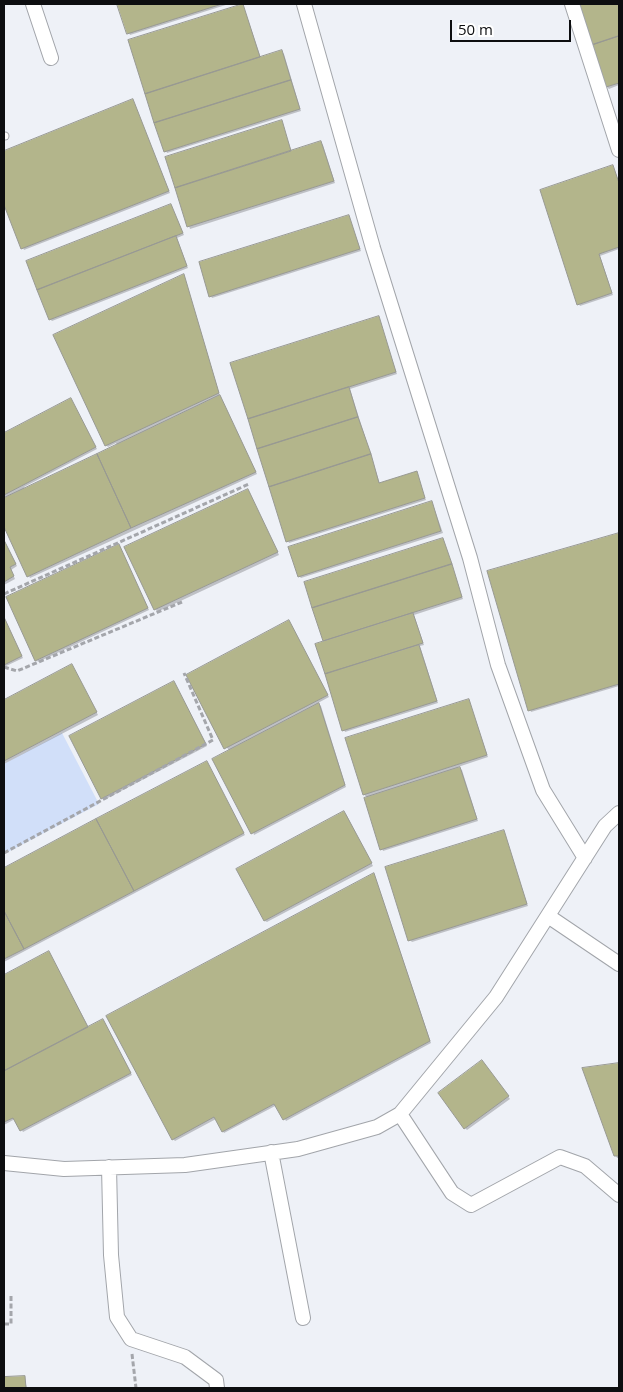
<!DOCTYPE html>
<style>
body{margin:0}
#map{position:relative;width:623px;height:1392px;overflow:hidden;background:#eef1f7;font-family:"Open Sans",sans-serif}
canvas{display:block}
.frame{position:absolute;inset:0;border:5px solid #0d0e10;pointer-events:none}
.scale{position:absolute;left:450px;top:20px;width:121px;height:22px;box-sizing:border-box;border:2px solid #0d0e10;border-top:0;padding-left:6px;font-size:15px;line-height:18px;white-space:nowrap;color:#0d0e10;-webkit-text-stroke:4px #fff;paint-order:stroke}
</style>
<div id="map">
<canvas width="623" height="1392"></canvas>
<div class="frame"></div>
<div class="scale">50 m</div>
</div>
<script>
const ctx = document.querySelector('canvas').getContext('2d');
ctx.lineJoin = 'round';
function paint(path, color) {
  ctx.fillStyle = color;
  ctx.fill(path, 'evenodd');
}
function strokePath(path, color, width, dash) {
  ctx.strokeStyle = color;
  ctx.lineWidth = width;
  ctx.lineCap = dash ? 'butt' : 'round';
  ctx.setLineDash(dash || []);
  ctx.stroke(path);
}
const green = new Path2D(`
 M 62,733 L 99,804 L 4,854 L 4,764 Z`);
const shadow = new Path2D(`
 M 118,4 L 229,4 L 130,35 Z
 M 579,4 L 619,4 L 619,85 L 609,89 L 607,87 Z
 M 243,5 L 261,58 L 282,52 L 284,54 L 301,111 L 167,153 L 130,41 Z
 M 133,101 L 170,193 L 24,250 L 4,201 L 4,152 Z
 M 281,122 L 292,152 L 321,143 L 323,145 L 335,183 L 190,229 L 167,158 Z
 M 613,167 L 619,181 L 619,249 L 600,256 L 613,295 L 580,306 L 579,304 Z
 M 171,205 L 184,235 L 177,238 L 188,268 L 52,321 L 50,319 L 27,262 Z
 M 349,216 L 361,251 L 212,298 L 211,296 Z
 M 184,275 L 220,396 L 257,474 L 30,578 L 4,525 L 4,434 L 70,399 L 97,449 L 24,487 L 25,489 L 117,446 L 116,443 L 108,447 L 106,445 Z
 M 378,318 L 397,374 L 350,389 L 380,484 L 416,472 L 426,500 L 289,543 L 232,364 Z
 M 248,490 L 279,555 L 157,612 L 126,547 Z
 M 432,502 L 443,533 L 301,578 L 299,576 Z
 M 619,534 L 619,686 L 531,712 L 489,572 Z
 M 443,539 L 463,599 L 414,615 L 424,645 L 420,646 L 438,703 L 345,732 L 316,645 L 324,642 L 306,582 Z
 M 4,540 L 17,566 L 11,570 L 15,579 L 4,585 Z
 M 120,548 L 149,610 L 38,662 L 7,598 Z
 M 4,617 L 23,658 L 4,667 Z
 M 291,624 L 329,697 L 318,703 L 321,706 L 346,787 L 254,835 L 229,751 L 187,675 Z
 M 72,666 L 98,715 L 4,764 L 4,702 Z
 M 175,684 L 207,746 L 104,800 L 102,798 Z
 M 469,700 L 488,757 L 458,767 L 462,770 L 478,821 L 383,851 L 367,798 L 364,794 Z
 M 207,763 L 245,835 L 4,962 L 4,869 Z
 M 346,814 L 373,866 L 267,922 L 265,921 Z
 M 503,831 L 528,906 L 412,942 L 410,940 Z
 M 374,874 L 431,1043 L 286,1121 L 277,1105 L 224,1133 L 216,1119 L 175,1141 L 173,1139 Z
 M 49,953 L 89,1028 L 105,1023 L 132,1075 L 23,1132 L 15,1119 L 4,1125 L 4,977 Z
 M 484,1064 L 510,1099 L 467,1130 L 465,1128 Z
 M 619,1064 L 619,1158 L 617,1158 L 584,1069 Z
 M 24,1377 L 27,1388 L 4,1388 L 4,1378 Z`);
const building = new Path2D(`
 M 117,4 L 222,4 L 127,34 Z
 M 243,4 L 260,57 L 145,94 L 128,40 Z
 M 578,4 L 619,4 L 619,36 L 592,45 Z
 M 619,36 L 619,83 L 606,87 L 592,45 Z
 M 282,50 L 291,80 L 154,123 L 145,94 Z
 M 291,80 L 300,109 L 164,152 L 154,123 Z
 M 133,99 L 169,191 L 21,249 L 4,205 L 4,151 Z
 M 282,120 L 291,151 L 175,188 L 165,157 Z
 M 321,141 L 334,181 L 187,227 L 175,188 Z
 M 613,165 L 619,183 L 619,247 L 599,254 L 612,293 L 577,305 L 540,190 Z
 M 171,204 L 183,233 L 37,290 L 26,261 Z
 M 349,215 L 360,249 L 209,297 L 199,262 Z
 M 176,236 L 187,266 L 49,320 L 37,290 Z
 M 184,274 L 219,393 L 105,446 L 53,335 Z
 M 379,316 L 396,372 L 248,419 L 230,363 Z
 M 349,387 L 358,417 L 257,449 L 248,419 Z
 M 220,395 L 256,472 L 131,528 L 97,454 Z
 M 71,398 L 96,447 L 4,495 L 4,433 Z
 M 358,417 L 371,454 L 269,487 L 257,449 Z
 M 97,454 L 131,528 L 27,577 L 4,527 L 4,498 Z
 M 371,454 L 379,483 L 417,471 L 425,498 L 286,542 L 269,487 Z
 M 248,489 L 278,552 L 154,610 L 124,547 Z
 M 432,501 L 441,531 L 298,577 L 288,547 Z
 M 619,533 L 619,684 L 528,711 L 487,571 Z
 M 443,538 L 452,564 L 312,608 L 304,582 Z
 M 4,540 L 16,564 L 10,567 L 14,576 L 4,582 Z
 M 119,544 L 148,608 L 35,661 L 6,597 Z
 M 452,564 L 462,597 L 323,641 L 312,608 Z
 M 413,613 L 423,643 L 325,674 L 315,644 Z
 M 4,617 L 22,656 L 4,665 Z
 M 289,620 L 328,695 L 224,749 L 186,675 Z
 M 419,645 L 437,701 L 342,731 L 325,674 Z
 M 72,664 L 97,712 L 4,761 L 4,700 Z
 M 174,681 L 206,744 L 101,799 L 69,736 Z
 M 469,699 L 487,755 L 363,795 L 345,738 Z
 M 319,703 L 345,785 L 251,834 L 212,759 Z
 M 207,761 L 244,833 L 134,891 L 96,819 Z
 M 460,767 L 477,819 L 380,850 L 364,798 Z
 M 344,811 L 372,863 L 264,921 L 236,869 Z
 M 96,819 L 134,891 L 24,949 L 4,911 L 4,868 Z
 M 504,830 L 527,904 L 408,941 L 385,867 Z
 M 374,873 L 430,1041 L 283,1120 L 274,1104 L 222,1132 L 214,1117 L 172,1140 L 106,1016 Z
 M 4,911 L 24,949 L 4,959 Z
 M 49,951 L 88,1027 L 4,1071 L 4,975 Z
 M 103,1019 L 131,1073 L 20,1131 L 13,1118 L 4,1122 L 4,1071 Z
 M 482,1060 L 509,1096 L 464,1129 L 438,1093 Z
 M 619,1063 L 619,1156 L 614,1156 L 582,1068 Z
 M 25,1376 L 26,1388 L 4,1388 L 4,1377 Z`);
const path = new Path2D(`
 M 4,594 L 249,484
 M 4,667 L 17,671 L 182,602
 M 4,853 L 213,740 L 184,673
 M 4,1324 L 11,1324 L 11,1296
 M 132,1354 L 136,1388`);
const lane = new Path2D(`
 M 4,136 L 5,136`);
const street = new Path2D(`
 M 33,4 L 51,58
 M 304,4 L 373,248 L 470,558 L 498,665 L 543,790 L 585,858
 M 572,4 L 619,150
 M 548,916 L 619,964
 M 400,1114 L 452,1193 L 471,1205 L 560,1157 L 585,1166 L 619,1195
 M 271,1152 L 303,1318
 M 4,1163 L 64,1169 L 185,1165 L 298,1149 L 377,1127 L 400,1114 L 496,997 L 605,826 L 619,813
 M 109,1167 L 111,1255 L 117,1317 L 131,1339 L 185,1357 L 216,1380 L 217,1388`);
paint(green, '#d1dff9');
paint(shadow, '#0003');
paint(building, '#b3b58b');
strokePath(building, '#989993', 1);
strokePath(lane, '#a2a5aa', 9);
strokePath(street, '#a2a5aa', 16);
strokePath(path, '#a4a6ab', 3, [5, 2.5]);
strokePath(lane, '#fff', 7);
strokePath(street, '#fff', 14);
</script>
